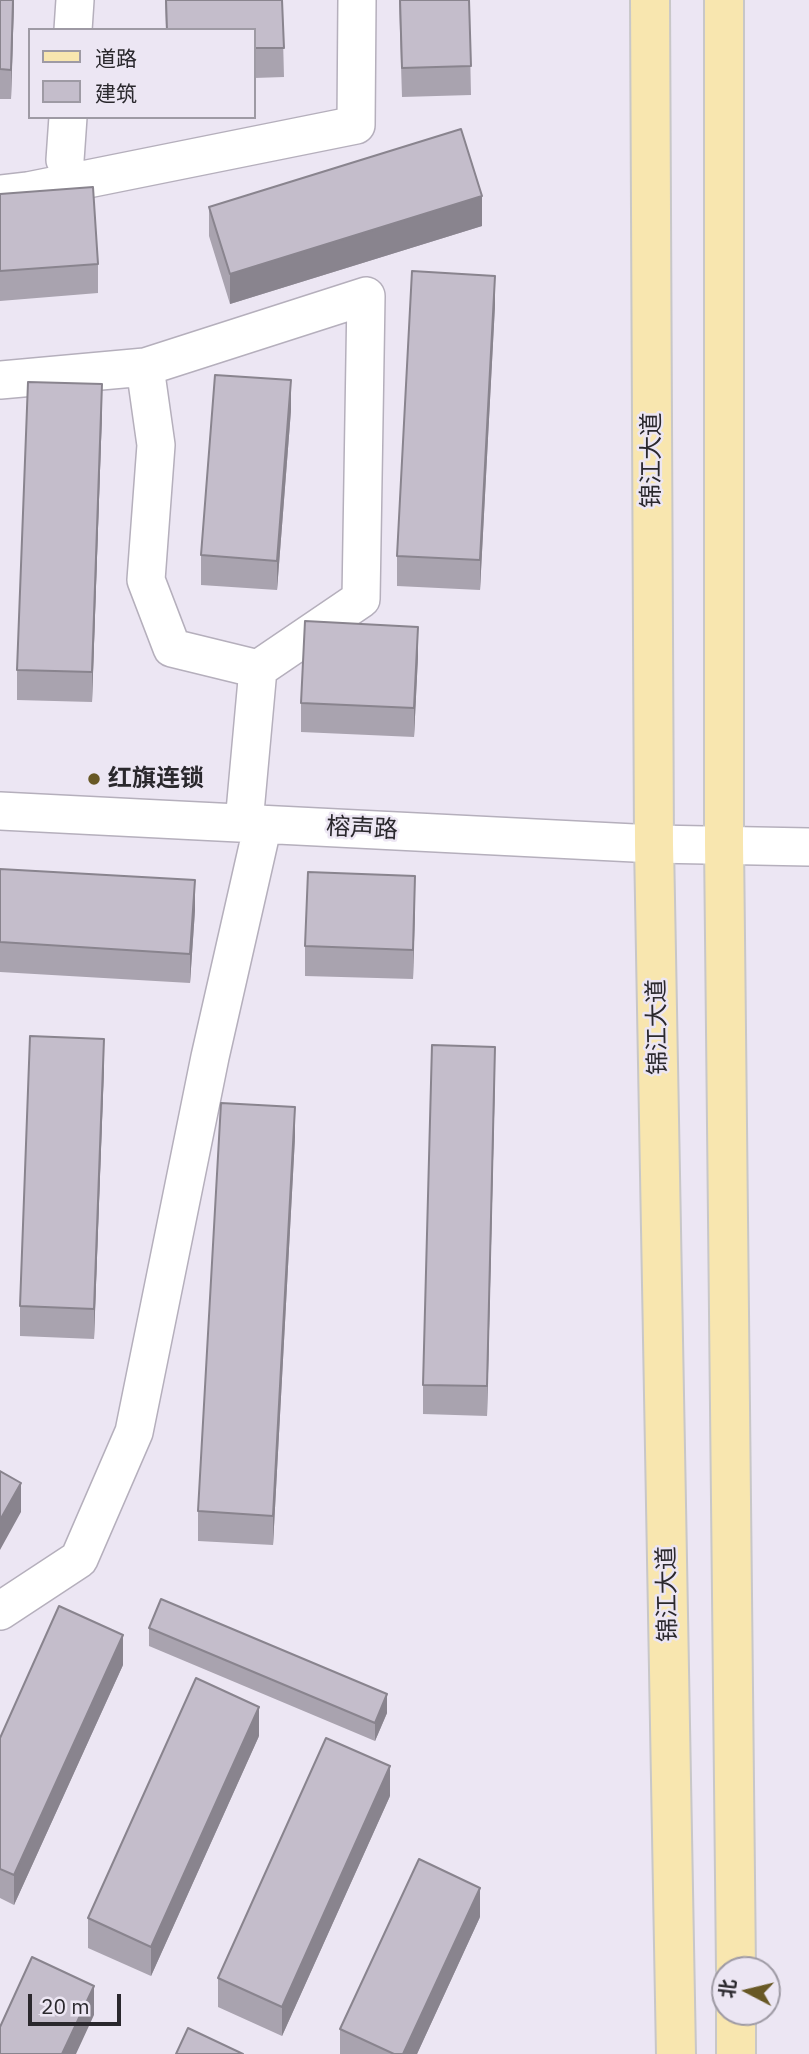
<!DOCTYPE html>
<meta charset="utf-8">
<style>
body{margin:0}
#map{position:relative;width:809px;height:2054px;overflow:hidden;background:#ece6f3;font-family:"IBM Plex Sans","Noto Sans SC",sans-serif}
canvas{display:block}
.legend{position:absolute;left:28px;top:28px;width:228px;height:91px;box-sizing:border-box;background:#ece6f3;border:2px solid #9e9aa4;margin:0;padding:9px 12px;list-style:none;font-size:21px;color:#2a282d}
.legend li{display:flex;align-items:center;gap:14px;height:35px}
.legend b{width:35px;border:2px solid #9e9aa4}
.north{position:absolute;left:711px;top:1956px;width:70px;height:70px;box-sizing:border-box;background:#ece6f3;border:2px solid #9e9aa4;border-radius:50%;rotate:277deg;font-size:19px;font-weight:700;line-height:28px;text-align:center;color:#2a282d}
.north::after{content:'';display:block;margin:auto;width:24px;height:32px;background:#685825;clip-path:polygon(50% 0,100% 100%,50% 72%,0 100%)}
.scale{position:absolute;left:28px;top:1994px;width:93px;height:32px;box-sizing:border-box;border:4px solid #2a282d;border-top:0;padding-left:9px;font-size:21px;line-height:24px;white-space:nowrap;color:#2a282d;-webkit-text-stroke:5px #ece6f3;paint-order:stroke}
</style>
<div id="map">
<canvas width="809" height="2054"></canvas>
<ul class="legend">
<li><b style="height:9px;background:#f8e6af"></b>道路</li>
<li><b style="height:19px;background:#c4bdcb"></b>建筑</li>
</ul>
<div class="north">北</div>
<div class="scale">20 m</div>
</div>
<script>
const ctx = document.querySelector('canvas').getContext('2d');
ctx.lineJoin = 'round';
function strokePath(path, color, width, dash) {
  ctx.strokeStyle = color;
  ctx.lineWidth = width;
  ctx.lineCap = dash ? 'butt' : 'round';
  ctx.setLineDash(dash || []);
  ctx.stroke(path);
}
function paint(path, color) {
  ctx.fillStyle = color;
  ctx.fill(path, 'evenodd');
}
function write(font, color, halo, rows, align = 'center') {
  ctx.font = font + ' "IBM Plex Sans","Noto Sans SC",sans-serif';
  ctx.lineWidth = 5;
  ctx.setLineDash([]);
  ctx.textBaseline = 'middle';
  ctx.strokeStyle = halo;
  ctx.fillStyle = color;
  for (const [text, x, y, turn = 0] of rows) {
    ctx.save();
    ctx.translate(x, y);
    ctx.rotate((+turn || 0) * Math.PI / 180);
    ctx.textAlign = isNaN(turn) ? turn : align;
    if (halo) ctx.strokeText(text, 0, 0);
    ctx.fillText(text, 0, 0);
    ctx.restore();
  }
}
const minor = new Path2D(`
 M 73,30 L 75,0
 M 65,160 L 68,117
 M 0,194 L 28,191 L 356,125 L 357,0
 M 145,367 L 366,296 L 361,599 L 258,669
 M 0,380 L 145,367 L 156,445 L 146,580 L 172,648 L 258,669 L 244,823
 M 0,811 L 654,844 L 809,847
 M 0,1611 L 79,1559 L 134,1432 L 210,1057 L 263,824`);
const major = new Path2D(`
 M 650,0 L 654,844 L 676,2054
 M 724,0 L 724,843 L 736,1970
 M 736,2012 L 736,2054`);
const wall = new Path2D(`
 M 0,0 L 14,0 L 11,99 L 0,99 Z
 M 165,0 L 282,0 L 284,77 L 254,78 L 254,30 L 166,30 Z
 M 399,0 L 469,0 L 471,95 L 402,97 Z
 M 0,194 L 98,264 L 98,293 L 0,301 Z
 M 209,207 L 482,226 L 230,304 L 209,236 Z
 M 495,305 L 480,590 L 397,586 L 397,556 Z
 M 291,410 L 277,590 L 201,585 L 201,555 Z
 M 102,413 L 92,702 L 17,700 L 17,670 Z
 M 418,656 L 414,737 L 301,732 L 301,703 Z
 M 0,869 L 195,910 L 190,983 L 0,972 Z
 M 415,905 L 413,979 L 305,976 L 305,946 Z
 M 104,1068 L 94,1339 L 20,1336 L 20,1306 Z
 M 495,1076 L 487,1416 L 423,1414 L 423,1385 Z
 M 295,1137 L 273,1545 L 198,1541 L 198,1511 Z
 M 149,1628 L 387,1713 L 375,1741 L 149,1646 Z
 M 123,1665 L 14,1905 L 0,1898 L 0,1738 Z
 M 259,1736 L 151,1976 L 88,1948 L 88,1918 Z
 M 390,1796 L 282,2036 L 218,2007 L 218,1978 Z
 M 480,1917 L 417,2054 L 340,2054 L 340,2029 Z`);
const shadedWall = new Path2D(`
 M 13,0 L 14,0 L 11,99 L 11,70 Z
 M 482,196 L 482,226 L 230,304 L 230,274 Z
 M 495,276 L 495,305 L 480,590 L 480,560 Z
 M 291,380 L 291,410 L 277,590 L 277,561 Z
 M 102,384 L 102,413 L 92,702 L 92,672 Z
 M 418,627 L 418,656 L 414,737 L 414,708 Z
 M 415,876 L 415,905 L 413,979 L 413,950 Z
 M 195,880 L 195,910 L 190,983 L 190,954 Z
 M 104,1039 L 104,1068 L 94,1339 L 94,1309 Z
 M 495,1047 L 495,1076 L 487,1416 L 487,1386 Z
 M 295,1107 L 295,1137 L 273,1545 L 273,1516 Z
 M 21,1483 L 21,1512 L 0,1550 L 0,1520 Z
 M 123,1635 L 123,1665 L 14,1905 L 14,1875 Z
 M 387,1694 L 387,1713 L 375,1741 L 375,1723 Z
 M 259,1707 L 259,1736 L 151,1976 L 151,1947 Z
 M 390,1766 L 390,1796 L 282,2036 L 282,2007 Z
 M 480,1888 L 480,1917 L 417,2054 L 403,2054 Z
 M 94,1986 L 94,2015 L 76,2054 L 62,2054 Z`);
const building = new Path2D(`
 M 0,0 L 13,0 L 11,70 L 0,69 Z
 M 166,0 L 282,0 L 284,48 L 254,48 L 254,30 L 167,30 Z
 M 400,0 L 469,0 L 471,66 L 402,68 Z
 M 461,129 L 482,196 L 230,274 L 209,207 Z
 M 93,187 L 98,264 L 0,271 L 0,194 Z
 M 412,271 L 495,276 L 480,560 L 397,556 Z
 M 215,375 L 291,380 L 277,561 L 201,555 Z
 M 28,382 L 102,384 L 92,672 L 17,670 Z
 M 305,621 L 418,627 L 414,708 L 301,703 Z
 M 0,869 L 195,880 L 190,954 L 0,942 Z
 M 308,872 L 415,876 L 413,950 L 305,946 Z
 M 30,1036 L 104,1039 L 94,1309 L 20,1306 Z
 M 432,1045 L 495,1047 L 487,1386 L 423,1385 Z
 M 221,1103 L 295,1107 L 273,1516 L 198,1511 Z
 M 0,1471 L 21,1483 L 0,1520 Z
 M 161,1599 L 387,1694 L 375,1723 L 149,1628 Z
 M 59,1606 L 123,1635 L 14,1875 L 0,1869 L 0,1738 Z
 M 196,1678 L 259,1707 L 151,1947 L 88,1918 Z
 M 326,1738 L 390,1766 L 282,2007 L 218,1978 Z
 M 419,1859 L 480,1888 L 403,2054 L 394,2054 L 340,2029 Z
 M 32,1957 L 94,1986 L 62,2054 L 0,2054 L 0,2027 Z
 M 188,2028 L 243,2054 L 176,2054 Z`);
const markers = [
 [94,779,7,"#685825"]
];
const streetNames = [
 ["锦江大道",652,460,-90],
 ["榕声路",362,829,3],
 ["锦江大道",658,1027,-91],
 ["锦江大道",668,1594,-91]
];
const poiNames = [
 ["红旗连锁",108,779]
];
strokePath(minor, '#b5afbc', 40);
strokePath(major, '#c8c7c8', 42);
strokePath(minor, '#fff', 37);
strokePath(major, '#f8e6af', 38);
paint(wall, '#a9a3af');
paint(shadedWall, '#89848e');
paint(building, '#c4bdcb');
strokePath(building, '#89848e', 2);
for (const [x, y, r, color] of markers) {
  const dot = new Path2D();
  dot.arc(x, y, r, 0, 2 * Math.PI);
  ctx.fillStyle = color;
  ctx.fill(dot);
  strokePath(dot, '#ece6f3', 2.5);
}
write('24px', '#2a282d', '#ece6f3', streetNames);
write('bold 24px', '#2a282d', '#ece6f3', poiNames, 'left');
</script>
